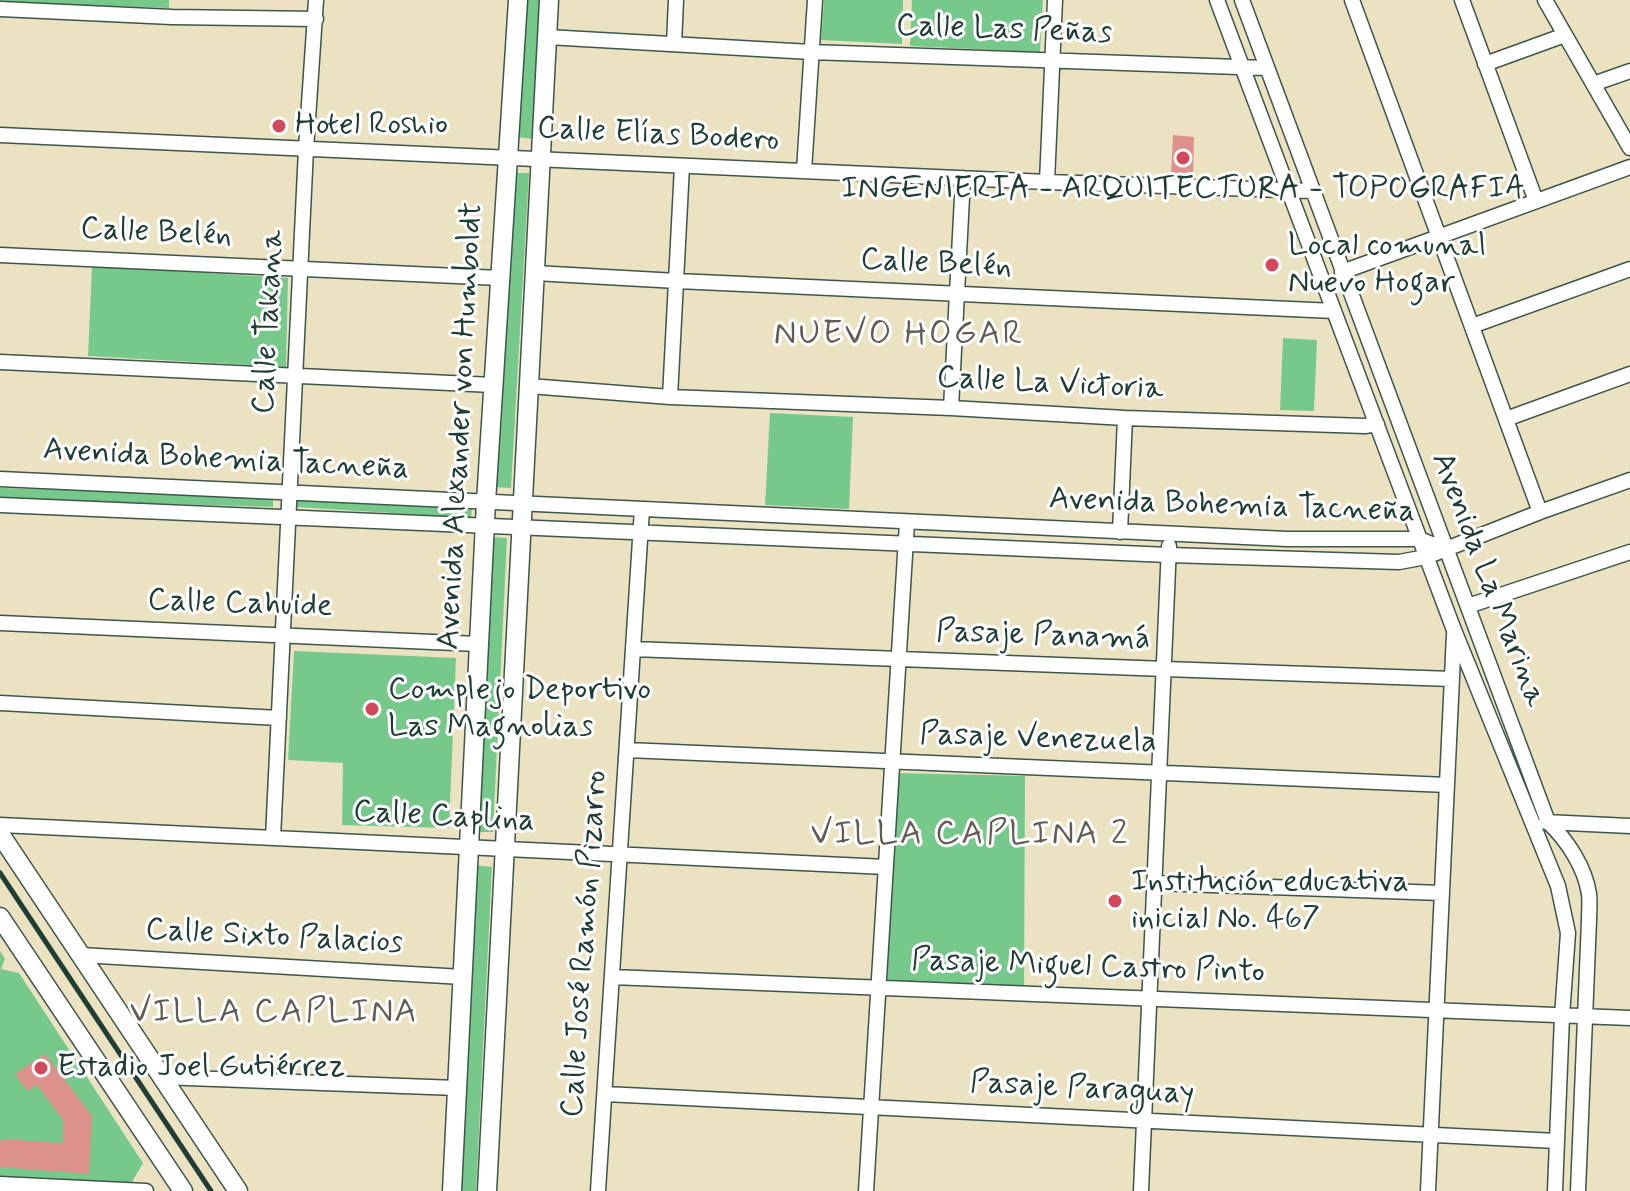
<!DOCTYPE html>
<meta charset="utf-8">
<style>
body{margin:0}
canvas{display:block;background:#ebe2c1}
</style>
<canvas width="1630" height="1191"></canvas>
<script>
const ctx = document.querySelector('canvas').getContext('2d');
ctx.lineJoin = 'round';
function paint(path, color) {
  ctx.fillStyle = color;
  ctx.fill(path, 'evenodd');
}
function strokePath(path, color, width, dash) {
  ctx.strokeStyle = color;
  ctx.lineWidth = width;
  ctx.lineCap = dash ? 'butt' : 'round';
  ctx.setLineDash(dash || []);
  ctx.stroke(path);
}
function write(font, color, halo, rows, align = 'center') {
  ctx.font = font + ' Mynerve,sans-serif';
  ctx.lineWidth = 6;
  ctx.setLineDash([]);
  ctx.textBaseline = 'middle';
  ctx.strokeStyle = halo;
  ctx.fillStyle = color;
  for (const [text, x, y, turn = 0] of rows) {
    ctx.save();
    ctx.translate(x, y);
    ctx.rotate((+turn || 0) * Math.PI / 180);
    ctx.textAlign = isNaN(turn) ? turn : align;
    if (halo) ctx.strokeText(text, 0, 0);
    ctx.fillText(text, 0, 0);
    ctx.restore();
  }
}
const green = new Path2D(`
 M 0,0 L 169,0 L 169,8 L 0,2 Z
 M 525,0 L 541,0 L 533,139 L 516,137 Z
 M 824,0 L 903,0 L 902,44 L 821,40 Z
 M 912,0 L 1043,0 L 1040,52 L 910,46 Z
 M 515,173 L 529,173 L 511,488 L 495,487 Z
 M 92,266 L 288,278 L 286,367 L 88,356 Z
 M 1283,338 L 1317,340 L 1314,411 L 1280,410 Z
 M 770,413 L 853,417 L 849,509 L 765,505 Z
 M 0,488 L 273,496 L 273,507 L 0,499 Z
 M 297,497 L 472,508 L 471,518 L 296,507 Z
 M 493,537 L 507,538 L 493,832 L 476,832 Z
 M 294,651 L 456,658 L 449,828 L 342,825 L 343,763 L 288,760 Z
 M 896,773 L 1025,776 L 1024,991 L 887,985 Z
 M 474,865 L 492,867 L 476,1191 L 460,1191 Z
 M 0,951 L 5,959 L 1,969 L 19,973 L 143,1163 L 129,1187 L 0,1180 Z`);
const building = new Path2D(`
 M 1173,135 L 1194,137 L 1193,177 L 1171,176 Z
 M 45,1054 L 92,1116 L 89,1174 L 0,1167 L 0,1139 L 63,1143 L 63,1120 L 37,1085 L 27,1091 L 15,1074 Z`);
const minor = new Path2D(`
 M 1217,0 L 1454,630 L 1558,886 L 1568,933 L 1562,1016 L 1555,1191
 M 1242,0 L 1548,822 C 1567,840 1585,867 1589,894 C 1590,902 1589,912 1589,920 L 1578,1191
 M 1352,0 L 1540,512
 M 1462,0 L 1536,201
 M 1545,0 L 1630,148
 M 0,9 L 172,17 L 316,19
 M 547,37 L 811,52 L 1267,68
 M 674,44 L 676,0
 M 1485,64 L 1565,35
 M 1593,84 L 1630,71
 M 0,135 L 1047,182 L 1313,191
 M 804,171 L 815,0
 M 1047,182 L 1055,0
 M 0,255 L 500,278
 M 1342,272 L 1630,167
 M 535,273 L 677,281 L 1334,311
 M 1472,326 L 1630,269
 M 0,362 L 493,385
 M 529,386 L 670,397 L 951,408 L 1125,418 L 1365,426 L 1377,424
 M 670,397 L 682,166
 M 951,408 L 963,178
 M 1506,419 L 1630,374
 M 0,479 L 1287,539 L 1419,539 L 1445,549
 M 0,505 L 1169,555 L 1399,562 L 1426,557 L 1540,512 L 1630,480
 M 1120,532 L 1125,418
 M 1468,606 L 1630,552
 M 0,623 L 478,644
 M 633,649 C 906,661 1179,669 1452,679
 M 0,703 L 279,718
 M 627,750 L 1447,785
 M 1546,822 L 1630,826
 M 0,825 L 886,867
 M 273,838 L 306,149 L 316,0
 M 1155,883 L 1442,893
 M 81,955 L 463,977
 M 612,977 L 1630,1018
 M 161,1077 L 457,1088
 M 605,1094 L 1557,1141
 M 0,1184 L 146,1191
 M 598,1191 L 642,509
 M 866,1191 L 907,522
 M 1141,1191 L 1169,546
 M 1428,1191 L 1454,634`);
const major = new Path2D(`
 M 0,834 L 238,1191
 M 0,917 L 183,1191
 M 452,1191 L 486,502 L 518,0
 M 487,1191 L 549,0`);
const rail = new Path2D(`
 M 0,873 L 211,1191`);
const markers = [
 [279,126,8,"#d1495b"],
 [1183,158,8,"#d1495b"],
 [1272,265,8,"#d1495b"],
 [372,709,8,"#d1495b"],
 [1115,901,8,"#d1495b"],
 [41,1068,8,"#d1495b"]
];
const streetNames = [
 ["Calle Las Peñas",1004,31,2],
 ["Calle Elías Bodero",658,136,3],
 ["Calle Belén",156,234,3],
 ["Calle Belén",936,265,3],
 ["Calle Takana",270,322,-87],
 ["Calle La Victoria",1050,385,3],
 ["Avenida Alexander von Humboldt",462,426,-87],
 ["Avenida Bohemia Tacneña",226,461,3],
 ["Avenida Bohemia Tacneña",1232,507,2],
 ["Avenida La Marina",1487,580,69],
 ["Calle Cahuide",240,605,2],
 ["Pasaje Panamá",1043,637,2],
 ["Pasaje Venezuela",1038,740,2],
 ["Calle Caplina",444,818,3],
 ["Calle Sixto Palacios",274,938,3],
 ["Calle José Ramón Pizarro",586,944,-86],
 ["Pasaje Miguel Castro Pinto",1088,968,2],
 ["Pasaje Paraguay",1082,1090,3]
];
const poiNames = [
 ["Hotel Roshio",295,126],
 ["INGENIERIA - ARQUITECTURA - TOPOGRAFIA",1183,190,"center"],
 ["Local comunal",1288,247],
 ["Nuevo Hogar",1288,284],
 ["Complejo Deportivo",388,691],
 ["Las Magnolias",388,728],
 ["Institución educativa",1131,883],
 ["inicial No. 467",1131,920],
 ["Estadio Joel Gutiérrez",57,1068]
];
const neighbourhoodNames = [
 ["NUEVO HOGAR",899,336],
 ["VILLA CAPLINA 2",970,836],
 ["VILLA CAPLINA",274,1014]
];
paint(green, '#77c98b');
paint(building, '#dd928d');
strokePath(minor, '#3e5649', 17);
strokePath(major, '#3e5649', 21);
strokePath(minor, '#fff', 14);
strokePath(major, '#fff', 18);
strokePath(rail, '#1f3d34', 5);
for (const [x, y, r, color] of markers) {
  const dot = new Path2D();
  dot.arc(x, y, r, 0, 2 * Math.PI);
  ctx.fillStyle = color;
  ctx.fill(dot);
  strokePath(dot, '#fff', 3);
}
write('32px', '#1f3d34', '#fff', streetNames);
write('32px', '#1f3d34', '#fff', poiNames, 'left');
ctx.letterSpacing = '2px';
write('34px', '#625b53', '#fff', neighbourhoodNames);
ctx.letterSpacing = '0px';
</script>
